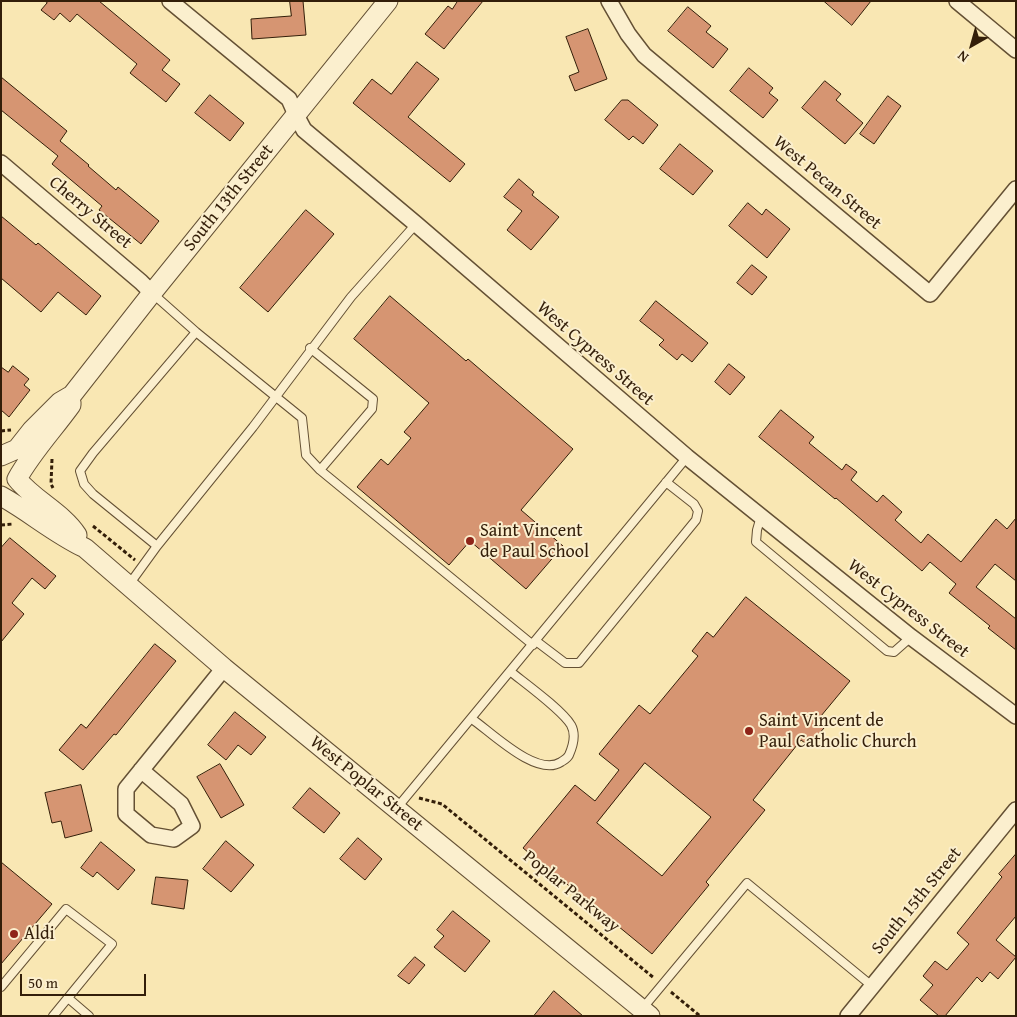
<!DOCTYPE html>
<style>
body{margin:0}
#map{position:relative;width:1017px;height:1017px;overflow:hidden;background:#f9e7b3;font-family:"Gentium Book Plus",serif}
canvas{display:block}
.frame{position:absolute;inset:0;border:2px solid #331e09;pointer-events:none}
.north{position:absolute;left:947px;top:20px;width:50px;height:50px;-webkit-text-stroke:4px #fbefce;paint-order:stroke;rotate:218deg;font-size:14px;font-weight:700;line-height:20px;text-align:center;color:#331e09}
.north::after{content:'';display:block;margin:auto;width:18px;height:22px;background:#331e09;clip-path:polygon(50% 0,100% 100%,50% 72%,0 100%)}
.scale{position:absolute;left:20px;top:974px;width:126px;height:22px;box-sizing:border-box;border:2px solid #331e09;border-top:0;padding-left:6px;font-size:15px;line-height:18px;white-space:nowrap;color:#331e09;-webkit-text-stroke:4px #fbefce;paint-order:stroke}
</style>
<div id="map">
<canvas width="1017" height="1017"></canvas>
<div class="frame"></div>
<div class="north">N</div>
<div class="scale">50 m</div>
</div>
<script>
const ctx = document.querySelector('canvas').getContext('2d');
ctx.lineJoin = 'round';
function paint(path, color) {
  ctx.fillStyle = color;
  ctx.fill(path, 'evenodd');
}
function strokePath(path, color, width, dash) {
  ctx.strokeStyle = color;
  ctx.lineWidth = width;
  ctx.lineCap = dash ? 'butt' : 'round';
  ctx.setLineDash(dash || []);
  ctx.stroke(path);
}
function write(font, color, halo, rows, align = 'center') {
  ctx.font = font + ' "Gentium Book Plus",serif';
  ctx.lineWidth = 4;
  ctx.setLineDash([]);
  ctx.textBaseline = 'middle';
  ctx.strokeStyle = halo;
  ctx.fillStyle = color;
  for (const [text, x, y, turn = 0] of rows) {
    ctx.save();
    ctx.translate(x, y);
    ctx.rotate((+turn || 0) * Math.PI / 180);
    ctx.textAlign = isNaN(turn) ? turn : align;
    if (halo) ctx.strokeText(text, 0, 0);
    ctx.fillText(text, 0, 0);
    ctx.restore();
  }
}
const building = new Path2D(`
 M 45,1 L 99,1 L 170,60 L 162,70 L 180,84 L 166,102 L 130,73 L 137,64 L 77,14 L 70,22 L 60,13 L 54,20 L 41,10 L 47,3 Z
 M 290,1 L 303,1 L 306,35 L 252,39 L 251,19 L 291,16 Z
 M 458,1 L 483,1 L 444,49 L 425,34 L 448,6 L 452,9 Z
 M 824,1 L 871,1 L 852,25 Z
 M 688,7 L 711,26 L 706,32 L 728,49 L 713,68 L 668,31 Z
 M 588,29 L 607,79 L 575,91 L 569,76 L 579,72 L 566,37 Z
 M 417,62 L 439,79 L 408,117 L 465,164 L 450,182 L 353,103 L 372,79 L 391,94 Z
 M 749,68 L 773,88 L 769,93 L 778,100 L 763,118 L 730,91 Z
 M 1,77 L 67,131 L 60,141 L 89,165 L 88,166 L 116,190 L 118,187 L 159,221 L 141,244 L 99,210 L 102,206 L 52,164 L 58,156 L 1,110 Z
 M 825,81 L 841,94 L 836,100 L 863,123 L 845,144 L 802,108 Z
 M 210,95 L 244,123 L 230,141 L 195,113 Z
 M 888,96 L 901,106 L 874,144 L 860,134 Z
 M 622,100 L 628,100 L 658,125 L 643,144 L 633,136 L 629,140 L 605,120 Z
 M 680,144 L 713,171 L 693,195 L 660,169 Z
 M 519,179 L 534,192 L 532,195 L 559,217 L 531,250 L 507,230 L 522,211 L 504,197 Z
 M 748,203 L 762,215 L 766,209 L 790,229 L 767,258 L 729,226 Z
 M 306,210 L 334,234 L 268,312 L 240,288 Z
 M 1,216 L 36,245 L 38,243 L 101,296 L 86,315 L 58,292 L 41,312 L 1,278 Z
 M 752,265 L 767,277 L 752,295 L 737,283 Z
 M 390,296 L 466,361 L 468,359 L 573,449 L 521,510 L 563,546 L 526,589 L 470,541 L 449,565 L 357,487 L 381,459 L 388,465 L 411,438 L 404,432 L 429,403 L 354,339 Z
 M 656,301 L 708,343 L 692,362 L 682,354 L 677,360 L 659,345 L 664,340 L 640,321 Z
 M 729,364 L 745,377 L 730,395 L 715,382 Z
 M 13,366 L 29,379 L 24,385 L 30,390 L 9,417 L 1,410 L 1,367 L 8,372 Z
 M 781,410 L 814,437 L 809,443 L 842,470 L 846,464 L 857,472 L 851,480 L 877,502 L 883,495 L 902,512 L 895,520 L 921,543 L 928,534 L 961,562 L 996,519 L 1007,529 L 1016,518 L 1016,581 L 995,564 L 976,587 L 1016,619 L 1016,650 L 988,628 L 990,626 L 949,593 L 956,584 L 930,562 L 922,571 L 836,498 L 835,499 L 759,437 Z
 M 10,538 L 56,576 L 45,589 L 32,578 L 12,603 L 24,614 L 1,642 L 1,548 Z
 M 746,597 L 850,681 L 816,722 L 824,728 L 809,746 L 801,740 L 753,800 L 765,810 L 706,882 L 709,885 L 652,954 L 523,848 L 575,785 L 595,801 L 619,770 L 599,754 L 639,705 L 650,714 L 698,656 L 692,651 L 707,632 L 713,637 ZM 645,763 L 711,817 L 662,876 L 597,823 Z
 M 155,644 L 176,661 L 116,735 L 114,734 L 83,770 L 59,750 L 81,724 L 86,728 Z
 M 235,712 L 266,737 L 251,755 L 238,745 L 226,760 L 208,745 Z
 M 220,764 L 244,805 L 221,818 L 197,777 Z
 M 81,785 L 92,831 L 65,838 L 61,821 L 52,823 L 45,793 Z
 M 310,788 L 340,813 L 324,833 L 293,808 Z
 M 358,838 L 382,859 L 365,880 L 340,859 Z
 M 226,841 L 254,865 L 231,892 L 203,869 Z
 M 101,842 L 135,870 L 118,890 L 97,872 L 93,877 L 81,868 Z
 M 1016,854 L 1016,916 L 996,940 L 1016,957 L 998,979 L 990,972 L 982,982 L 977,977 L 945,1016 L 939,1016 L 920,1000 L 933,985 L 923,976 L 935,961 L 947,970 L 969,944 L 957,933 L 1002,877 L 999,874 Z
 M 1,862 L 52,904 L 1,964 Z
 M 156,877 L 188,880 L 184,909 L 152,904 Z
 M 453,911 L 490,941 L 465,972 L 434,947 L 444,936 L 437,930 Z
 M 415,957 L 425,965 L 409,984 L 398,976 Z
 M 554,991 L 583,1016 L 534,1016 Z`);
const path = new Path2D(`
 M 1,431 L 11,430
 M 52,459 L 51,484 L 53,488
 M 1,525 L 13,524
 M 93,526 L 135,560
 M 419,798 L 442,804 L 654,978
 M 671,992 L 700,1016`);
const service = new Path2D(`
 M 152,293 L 196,332 L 302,418 L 306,455 L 320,470 L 533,645
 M 310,348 L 373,399 L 372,409 L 320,470
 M 761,516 L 757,530 L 756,542 L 887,651 L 894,652 L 911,637
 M 157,546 L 93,494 L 84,484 L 80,471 L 93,453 L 196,332
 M 128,586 L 157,546 L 253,427 L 351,297 L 416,224
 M 536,641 L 565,663 L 579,663 L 696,520 L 698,511 L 694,504 L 666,482
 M 472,719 C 491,732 537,778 561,762 C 564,760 567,759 569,755 C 573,746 576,734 571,725 C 562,710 526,684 511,672
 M 396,809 L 687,457
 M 1,987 L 66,909 L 112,944 L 53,1016
 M 68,998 L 89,1016
 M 642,1009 L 747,883 L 872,986`);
const minor = new Path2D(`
 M 170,1 L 289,99 L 296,115 L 304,130 L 416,224 L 687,457 L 911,637 L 1016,716
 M 609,1 L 628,34 L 644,55 L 930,294 L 1016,189
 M 957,1 L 1016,50
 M 1,163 L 141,282 L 152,293
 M 141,770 L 181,804 L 192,826 L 174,839 L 151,835 L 126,814 L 126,789 L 224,668
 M 848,1016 L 1016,810`);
const tertiary = new Path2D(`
 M 71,402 L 71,405 C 53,430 32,452 17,479 C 34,500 63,513 77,535
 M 1,456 L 17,449 L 32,430 L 60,402 L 72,395 L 152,293 L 388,1
 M 1,496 C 30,512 55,534 85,548 L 224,668 L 650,1016`);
const markers = [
 [470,541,5,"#8f2418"],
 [749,731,5,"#8f2418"],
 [14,934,5,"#8f2418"]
];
const streetNames = [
 ["West Pecan Street",827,183,40],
 ["South 13th Street",229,198,-51],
 ["Cherry Street",90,213,40],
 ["West Cypress Street",595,354,41],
 ["West Cypress Street",908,609,38],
 ["West Poplar Street",366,784,39],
 ["Poplar Parkway",571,892,39],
 ["South 15th Street",917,901,-51]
];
const poiNames = [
 ["Saint Vincent",480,531],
 ["de Paul School",480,552],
 ["Saint Vincent de",759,721],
 ["Paul Catholic Church",759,742],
 ["Aldi",24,934]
];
paint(building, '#d69572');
strokePath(building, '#331e09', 1);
strokePath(service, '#645034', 10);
strokePath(minor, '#645034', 18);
strokePath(tertiary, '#645034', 21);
strokePath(path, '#331e09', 3, [4, 2.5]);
strokePath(service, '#fbefce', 8);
strokePath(minor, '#fbefce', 15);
strokePath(tertiary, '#fbefce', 19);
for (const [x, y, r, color] of markers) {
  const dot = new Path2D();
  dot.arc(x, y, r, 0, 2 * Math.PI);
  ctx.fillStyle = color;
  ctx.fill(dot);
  strokePath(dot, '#fbefce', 2);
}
write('18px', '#331e09', '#fbefce', streetNames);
write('18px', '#331e09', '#fbefce', poiNames, 'left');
</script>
